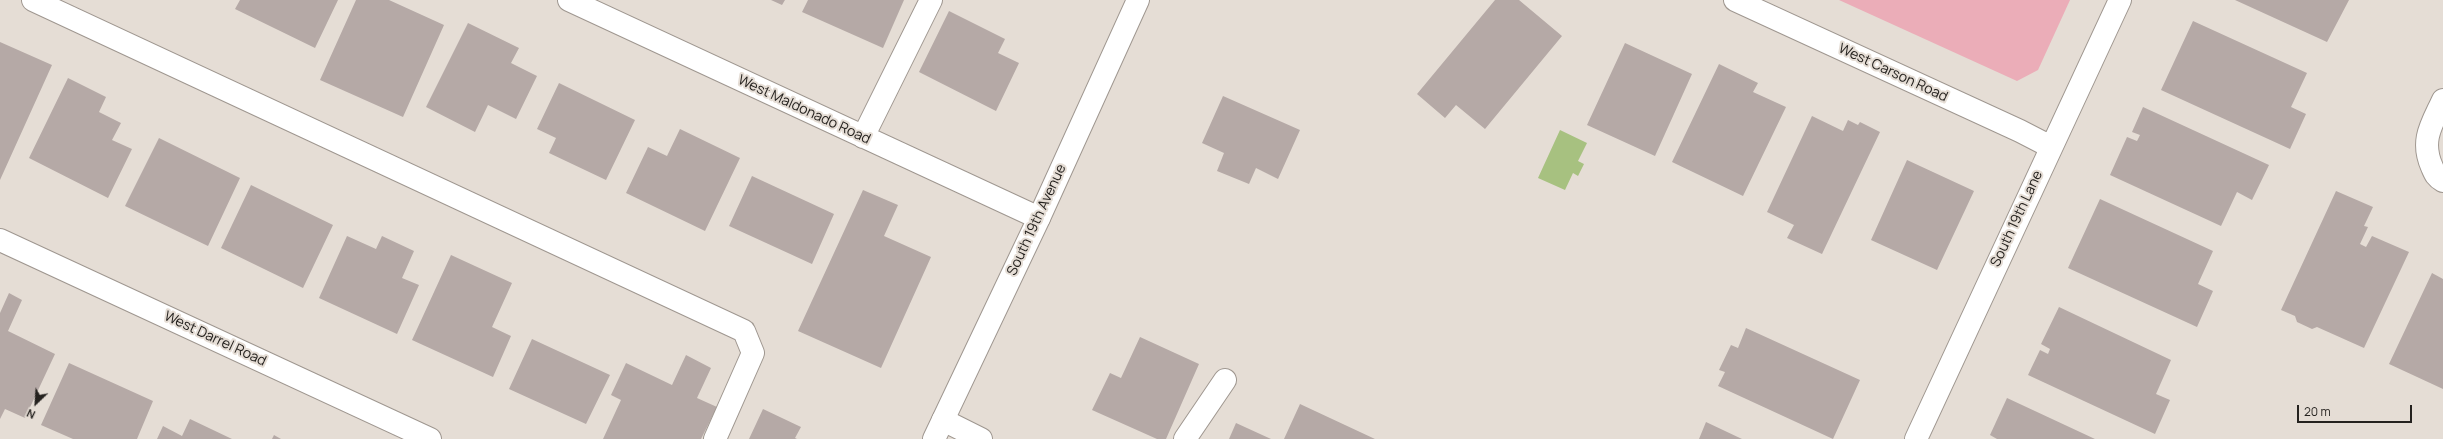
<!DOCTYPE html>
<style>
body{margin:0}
#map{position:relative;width:2443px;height:439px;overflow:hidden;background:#e5ddd5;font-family:Manrope,sans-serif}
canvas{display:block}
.north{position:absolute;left:16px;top:383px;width:40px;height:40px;-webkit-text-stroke:3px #e5ddd5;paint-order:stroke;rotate:205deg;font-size:11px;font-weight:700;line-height:16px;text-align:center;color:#25221f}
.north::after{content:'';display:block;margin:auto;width:14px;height:18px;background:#25221f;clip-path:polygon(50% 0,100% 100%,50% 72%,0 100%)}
.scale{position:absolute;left:2297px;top:405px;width:115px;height:18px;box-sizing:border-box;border:2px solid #25221f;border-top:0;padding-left:5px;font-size:12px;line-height:14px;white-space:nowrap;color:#25221f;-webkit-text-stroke:3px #e5ddd5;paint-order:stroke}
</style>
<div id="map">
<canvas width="2443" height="439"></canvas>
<div class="north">N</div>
<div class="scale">20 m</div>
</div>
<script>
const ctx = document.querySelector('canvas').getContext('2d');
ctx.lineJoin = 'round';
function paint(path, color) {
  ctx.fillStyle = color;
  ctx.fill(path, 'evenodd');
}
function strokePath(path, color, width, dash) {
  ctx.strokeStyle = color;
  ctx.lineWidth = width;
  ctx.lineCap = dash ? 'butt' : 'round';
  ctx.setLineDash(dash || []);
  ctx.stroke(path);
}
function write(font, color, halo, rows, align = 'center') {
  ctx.font = font + ' Manrope,sans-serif';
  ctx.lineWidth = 4;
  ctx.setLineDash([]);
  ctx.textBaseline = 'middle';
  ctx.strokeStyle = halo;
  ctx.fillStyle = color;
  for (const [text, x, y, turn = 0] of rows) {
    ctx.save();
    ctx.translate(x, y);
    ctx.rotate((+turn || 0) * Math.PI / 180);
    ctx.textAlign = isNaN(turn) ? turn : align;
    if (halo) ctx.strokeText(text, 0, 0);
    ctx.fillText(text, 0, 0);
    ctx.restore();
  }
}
const green = new Path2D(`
 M 1839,0 L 2070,0 L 2038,70 L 2017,81 Z`);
const water = new Path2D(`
 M 1560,130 L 1587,143 L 1578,161 L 1584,164 L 1578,176 L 1573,173 L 1565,190 L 1538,178 Z`);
const building = new Path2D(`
 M 240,0 L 338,0 L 315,48 L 235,9 Z
 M 356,0 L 389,0 L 444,25 L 403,117 L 320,80 Z
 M 771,0 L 785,0 L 782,5 Z
 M 808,0 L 904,0 L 883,48 L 802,12 Z
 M 1495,0 L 1519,0 L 1562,36 L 1485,129 L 1456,105 L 1445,118 L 1417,94 Z
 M 2235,0 L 2349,0 L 2327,42 Z
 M 949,11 L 1005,39 L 998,53 L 1019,63 L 996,111 L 919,72 Z
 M 2193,21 L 2307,73 L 2291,107 L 2306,114 L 2290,149 L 2161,90 Z
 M 468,23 L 519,48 L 511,63 L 537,76 L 516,119 L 488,105 L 475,132 L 426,107 Z
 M 0,42 L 52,65 L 0,180 Z
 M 1625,43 L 1692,74 L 1655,156 L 1587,125 Z
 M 1719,64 L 1758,83 L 1753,92 L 1786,107 L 1743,196 L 1672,162 Z
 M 68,78 L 106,97 L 99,112 L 121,123 L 112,140 L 132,149 L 108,198 L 29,158 Z
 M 559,83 L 635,120 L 606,180 L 549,153 L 556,138 L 537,129 Z
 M 1223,96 L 1300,130 L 1278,179 L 1256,168 L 1249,184 L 1217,171 L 1224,153 L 1202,143 Z
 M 2143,107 L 2269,165 L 2252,200 L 2237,192 L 2221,226 L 2110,175 L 2127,137 L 2137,141 L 2140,135 L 2132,132 Z
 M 1812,116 L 1843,131 L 1848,120 L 1858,125 L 1860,122 L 1880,132 L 1822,254 L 1787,238 L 1794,225 L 1767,212 Z
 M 680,129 L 740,158 L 705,231 L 626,193 L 648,147 L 667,156 Z
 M 159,138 L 240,178 L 208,246 L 125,206 Z
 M 1907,160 L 1974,191 L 1937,270 L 1871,240 Z
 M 752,176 L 834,214 L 812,264 L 729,226 Z
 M 251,185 L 333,225 L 303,288 L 221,248 Z
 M 863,190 L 898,205 L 884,236 L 931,257 L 881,368 L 798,331 Z
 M 2336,191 L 2373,207 L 2364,226 L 2368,227 L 2360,244 L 2366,247 L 2372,236 L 2409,252 L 2364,348 L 2317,327 L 2312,329 L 2297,322 L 2295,316 L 2281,310 Z
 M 2100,199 L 2213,251 L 2198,284 L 2213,291 L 2197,327 L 2068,268 Z
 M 347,236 L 376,249 L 382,236 L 414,251 L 402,278 L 419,285 L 397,334 L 319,298 Z
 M 451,255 L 512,283 L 492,327 L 511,336 L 493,377 L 412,340 Z
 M 2432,273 L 2443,279 L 2443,389 L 2389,364 Z
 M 9,293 L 22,300 L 8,331 L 55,354 L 25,418 L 5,409 L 0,419 L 0,313 Z
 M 2059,307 L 2171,360 L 2156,394 L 2170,400 L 2155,434 L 2028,375 L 2040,350 L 2048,354 L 2050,349 L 2041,344 Z
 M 1746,328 L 1860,380 L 1833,439 L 1718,386 L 1725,372 L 1719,370 L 1731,345 L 1738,348 Z
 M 1140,337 L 1199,364 L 1166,439 L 1157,439 L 1092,410 L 1110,373 L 1121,378 Z
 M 532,339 L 610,375 L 586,424 L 509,389 Z
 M 686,355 L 711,368 L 697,398 L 717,407 L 701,439 L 603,439 L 621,400 L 611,395 L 626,363 L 672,385 Z
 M 69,363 L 153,401 L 137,439 L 73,439 L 41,425 Z
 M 2007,398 L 2095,439 L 1997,439 L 1990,435 Z
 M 1300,404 L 1375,439 L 1284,439 Z
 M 763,409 L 801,427 L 795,438 L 797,439 L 749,439 Z
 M 190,419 L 232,439 L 157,439 L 163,426 L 182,436 Z
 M 1706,422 L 1742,439 L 1699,439 Z
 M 1236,423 L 1271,439 L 1229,439 Z
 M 274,435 L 281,439 L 272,439 Z`);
const minor = new Path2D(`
 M 33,0 L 744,331 L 753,353 L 715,439
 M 569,0 L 1039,218
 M 1735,0 L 2020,131 L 2051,147
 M 2443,100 C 2432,124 2420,140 2432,167 C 2435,174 2436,177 2443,181
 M 863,137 L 931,0
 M 0,240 L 430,439
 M 943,420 L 981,439
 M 1185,439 L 1225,380
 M 1916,439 L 2120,0`);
const major = new Path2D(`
 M 934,439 L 1039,218 L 1138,0`);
const streetNames = [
 ["West Carson Road",1893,73,25],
 ["West Maldonado Road",804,110,25],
 ["South 19th Lane",2017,219,-65],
 ["South 19th Avenue",1037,220,-65],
 ["West Darrel Road",215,339,25]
];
paint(green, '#ebadb8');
paint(water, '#a7c180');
paint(building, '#b5a9a6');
strokePath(minor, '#9f9790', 24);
strokePath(major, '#9f9790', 24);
strokePath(minor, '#fff', 22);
strokePath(major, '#fff', 22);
write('14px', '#25221f', '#e5ddd5', streetNames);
</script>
